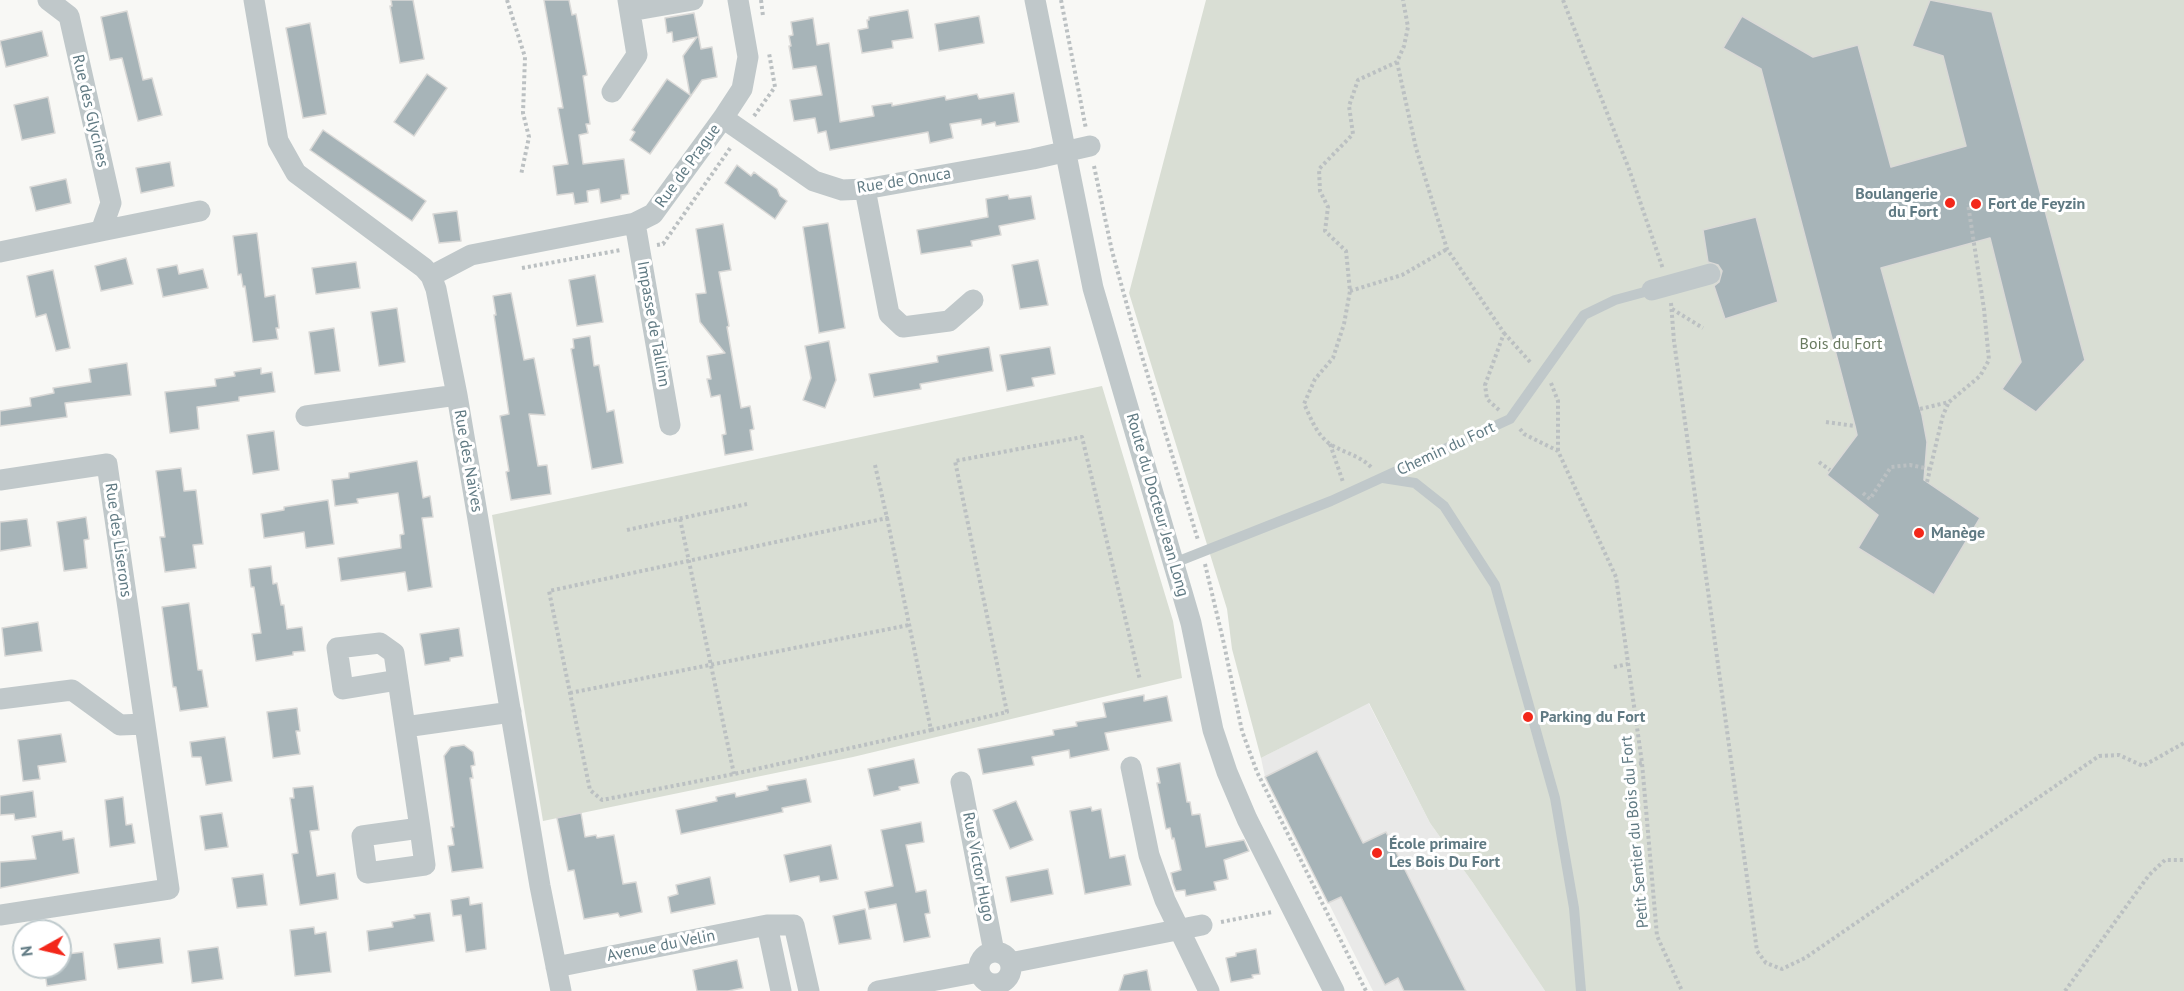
<!DOCTYPE html>
<meta charset="utf-8">
<style>
body{margin:0}
#map{position:relative;width:2184px;height:991px;overflow:hidden;background:#f8f8f5;font-family:"PT Sans",sans-serif}
canvas{display:block}
.north{position:absolute;left:12px;top:919px;width:60px;height:60px;box-sizing:border-box;background:#fff;border:2px solid #bfcacd;border-radius:50%;rotate:262deg;font-size:16px;font-weight:700;line-height:24px;text-align:center;color:#607a83}
.north::after{content:'';display:block;margin:auto;width:21px;height:27px;background:#f3271a;clip-path:polygon(50% 0,100% 100%,50% 72%,0 100%)}
</style>
<div id="map">
<canvas width="2184" height="991"></canvas>
<div class="north">N</div>
</div>
<script>
const ctx = document.querySelector('canvas').getContext('2d');
ctx.lineJoin = 'round';
function paint(path, color) {
  ctx.fillStyle = color;
  ctx.fill(path, 'evenodd');
}
function strokePath(path, color, width, dash) {
  ctx.strokeStyle = color;
  ctx.lineWidth = width;
  ctx.lineCap = dash ? 'butt' : 'round';
  ctx.setLineDash(dash || []);
  ctx.stroke(path);
}
function write(font, color, halo, rows, align = 'center') {
  ctx.font = font + ' "PT Sans",sans-serif';
  ctx.lineWidth = 6;
  ctx.setLineDash([]);
  ctx.textBaseline = 'middle';
  ctx.strokeStyle = halo;
  ctx.fillStyle = color;
  for (const [text, x, y, turn = 0] of rows) {
    ctx.save();
    ctx.translate(x, y);
    ctx.rotate((+turn || 0) * Math.PI / 180);
    ctx.textAlign = isNaN(turn) ? turn : align;
    if (halo) ctx.strokeText(text, 0, 0);
    ctx.fillText(text, 0, 0);
    ctx.restore();
  }
}
const built = new Path2D(`
 M 1368,702 L 1430,823 L 1473,883 L 1545,991 L 1373,991 L 1265,777 L 1261,758 Z`);
const green = new Path2D(`
 M 1206,0 L 2184,0 L 2184,991 L 1545,991 L 1473,883 L 1430,823 L 1369,703 L 1261,758 L 1232,649 L 1227,609 L 1129,293 Z
 M 1102,386 L 1173,621 L 1182,678 L 853,757 L 543,821 L 492,515 Z`);
const building = new Path2D(`
 M 391,0 L 413,0 L 424,59 L 400,63 L 390,6 L 392,6 Z
 M 544,0 L 569,0 L 572,15 L 576,14 L 587,75 L 583,76 L 590,124 L 586,124 L 588,133 L 579,135 L 583,164 L 624,159 L 629,194 L 621,195 L 621,199 L 601,203 L 599,189 L 587,191 L 588,202 L 575,204 L 573,193 L 557,195 L 553,166 L 568,164 L 558,108 L 563,108 Z
 M 1930,0 L 1992,12 L 2085,360 L 2036,412 L 2002,389 L 2021,362 L 1990,238 L 1881,268 L 1922,415 L 1927,442 L 1924,480 L 1980,518 L 1934,595 L 1858,548 L 1878,515 L 1827,475 L 1857,435 L 1855,426 L 1761,69 L 1723,48 L 1742,16 L 1813,57 L 1858,45 L 1891,167 L 1966,146 L 1943,56 L 1912,46 Z
 M 908,10 L 913,38 L 892,41 L 893,48 L 862,53 L 858,30 L 868,28 L 867,20 L 869,20 L 869,17 Z
 M 127,11 L 143,80 L 152,78 L 162,115 L 138,121 L 122,58 L 110,60 L 101,17 Z
 M 694,13 L 701,49 L 712,47 L 717,77 L 702,80 L 650,154 L 630,140 L 635,132 L 632,130 L 667,79 L 690,95 L 683,56 L 697,37 L 673,42 L 672,32 L 667,33 L 665,18 Z
 M 979,16 L 984,43 L 939,51 L 935,24 Z
 M 813,18 L 817,45 L 829,43 L 840,122 L 874,116 L 872,106 L 892,103 L 892,106 L 945,96 L 946,100 L 977,94 L 979,99 L 1014,93 L 1019,122 L 996,126 L 995,122 L 982,125 L 981,119 L 950,124 L 953,138 L 930,143 L 928,132 L 830,150 L 826,131 L 818,133 L 815,118 L 794,121 L 790,100 L 822,95 L 816,66 L 793,69 L 789,46 L 791,46 L 789,36 L 793,35 L 791,22 Z
 M 310,23 L 326,114 L 303,118 L 286,28 Z
 M 42,31 L 48,56 L 6,67 L 0,41 Z
 M 427,74 L 447,88 L 414,136 L 394,122 Z
 M 48,97 L 55,133 L 22,140 L 14,105 Z
 M 323,130 L 426,201 L 412,221 L 310,150 Z
 M 170,162 L 174,186 L 141,193 L 136,168 Z
 M 737,165 L 751,176 L 754,172 L 763,179 L 777,189 L 780,196 L 787,201 L 775,219 L 725,183 Z
 M 66,179 L 71,203 L 36,211 L 30,187 Z
 M 1008,195 L 1009,199 L 1031,196 L 1035,219 L 999,226 L 1001,235 L 971,241 L 972,246 L 921,254 L 917,230 L 988,217 L 986,199 Z
 M 457,211 L 461,241 L 439,243 L 433,214 Z
 M 1756,217 L 1778,302 L 1725,319 L 1714,286 L 1719,282 L 1722,271 L 1718,265 L 1708,262 L 1703,230 Z
 M 828,223 L 845,328 L 819,333 L 803,227 Z
 M 723,224 L 731,270 L 719,272 L 729,326 L 727,327 L 741,408 L 750,406 L 754,429 L 750,430 L 753,450 L 725,455 L 722,435 L 726,434 L 720,395 L 711,397 L 707,379 L 711,379 L 707,356 L 725,353 L 700,322 L 696,294 L 706,293 L 696,229 Z
 M 257,233 L 265,297 L 275,295 L 279,328 L 276,328 L 278,339 L 253,342 L 245,286 L 243,287 L 241,274 L 238,275 L 233,236 Z
 M 126,258 L 133,284 L 101,291 L 95,266 Z
 M 1038,260 L 1048,305 L 1020,309 L 1012,265 Z
 M 356,262 L 360,288 L 316,294 L 312,268 Z
 M 177,265 L 179,274 L 203,269 L 208,288 L 163,297 L 157,269 Z
 M 53,270 L 70,348 L 56,351 L 46,314 L 36,317 L 27,276 Z
 M 595,275 L 603,322 L 577,326 L 569,280 Z
 M 511,293 L 524,360 L 534,358 L 545,415 L 529,414 L 538,466 L 547,465 L 551,494 L 511,500 L 506,472 L 509,471 L 500,416 L 509,414 L 494,315 L 496,315 L 493,296 Z
 M 397,308 L 405,362 L 379,366 L 371,312 Z
 M 334,328 L 340,371 L 315,374 L 309,332 Z
 M 590,336 L 594,366 L 599,365 L 607,412 L 614,410 L 623,463 L 592,469 L 571,349 L 574,348 L 573,339 Z
 M 829,341 L 836,380 L 825,408 L 803,400 L 811,378 L 805,346 Z
 M 989,347 L 993,371 L 920,384 L 921,389 L 874,397 L 869,374 L 938,362 L 937,356 Z
 M 1050,347 L 1055,374 L 1032,378 L 1034,386 L 1007,391 L 1000,355 Z
 M 127,363 L 131,395 L 65,403 L 67,417 L 0,426 L 0,411 L 31,406 L 30,398 L 54,393 L 53,388 L 91,382 L 89,369 Z
 M 261,368 L 261,374 L 272,372 L 275,392 L 239,397 L 239,401 L 197,407 L 199,429 L 170,433 L 165,392 L 216,386 L 215,379 L 235,376 L 234,372 Z
 M 274,431 L 279,470 L 253,474 L 247,435 Z
 M 417,461 L 423,498 L 430,496 L 433,517 L 422,518 L 432,587 L 408,591 L 405,572 L 341,581 L 338,558 L 401,548 L 400,535 L 404,534 L 398,493 L 357,499 L 358,503 L 335,506 L 332,480 L 349,478 L 349,473 Z
 M 181,468 L 184,491 L 196,490 L 203,544 L 193,545 L 196,568 L 165,572 L 160,537 L 165,537 L 156,471 Z
 M 328,500 L 334,544 L 306,548 L 304,532 L 264,538 L 261,514 L 284,510 L 284,507 Z
 M 86,517 L 89,539 L 84,540 L 87,568 L 64,571 L 57,522 Z
 M 27,519 L 31,546 L 0,551 L 0,522 Z
 M 271,566 L 273,584 L 277,583 L 281,605 L 284,605 L 287,629 L 302,627 L 305,651 L 293,652 L 293,655 L 256,661 L 252,634 L 261,633 L 254,587 L 251,587 L 249,569 Z
 M 189,603 L 198,670 L 202,670 L 208,707 L 180,711 L 176,687 L 173,687 L 162,607 Z
 M 38,622 L 42,651 L 5,656 L 2,628 Z
 M 459,628 L 463,656 L 450,658 L 450,661 L 425,665 L 420,634 Z
 M 1144,695 L 1144,701 L 1167,696 L 1172,721 L 1105,733 L 1109,750 L 1070,758 L 1069,750 L 1032,757 L 1034,765 L 983,774 L 978,749 L 1054,735 L 1053,730 L 1077,726 L 1076,722 L 1106,717 L 1103,703 Z
 M 297,708 L 300,731 L 296,731 L 300,754 L 273,758 L 267,712 Z
 M 61,734 L 66,762 L 38,766 L 40,779 L 23,781 L 18,740 Z
 M 225,737 L 232,781 L 206,785 L 201,757 L 192,757 L 190,742 Z
 M 464,745 L 473,752 L 475,765 L 471,766 L 473,778 L 470,778 L 483,868 L 452,872 L 448,846 L 454,845 L 451,827 L 454,827 L 444,756 L 451,747 Z
 M 1317,751 L 1363,843 L 1386,832 L 1466,991 L 1404,991 L 1398,978 L 1385,985 L 1341,897 L 1328,903 L 1265,777 Z
 M 914,759 L 919,783 L 899,787 L 900,790 L 874,796 L 868,769 Z
 M 1180,763 L 1187,802 L 1190,802 L 1192,815 L 1200,814 L 1206,847 L 1244,840 L 1249,851 L 1224,860 L 1228,879 L 1214,882 L 1216,890 L 1186,896 L 1185,890 L 1176,891 L 1173,883 L 1171,873 L 1181,870 L 1174,838 L 1172,839 L 1170,828 L 1166,829 L 1157,783 L 1160,783 L 1157,768 Z
 M 806,779 L 811,802 L 782,808 L 783,812 L 681,834 L 676,810 L 717,801 L 716,797 L 735,793 L 736,797 L 768,790 L 767,786 Z
 M 313,786 L 319,830 L 310,831 L 317,876 L 335,873 L 338,899 L 300,905 L 292,854 L 298,853 L 290,798 L 294,798 L 293,788 Z
 M 33,791 L 36,817 L 15,820 L 14,814 L 0,815 L 0,796 Z
 M 123,797 L 126,825 L 132,824 L 135,843 L 110,847 L 105,800 Z
 M 1016,801 L 1033,840 L 1010,849 L 993,810 Z
 M 1091,807 L 1092,811 L 1101,809 L 1110,858 L 1125,855 L 1131,885 L 1085,894 L 1070,811 Z
 M 222,813 L 228,847 L 205,850 L 200,816 Z
 M 581,813 L 585,837 L 596,835 L 597,838 L 614,835 L 623,884 L 636,882 L 642,912 L 620,917 L 618,913 L 584,919 L 574,870 L 568,871 L 557,818 Z
 M 921,822 L 924,842 L 906,845 L 916,892 L 926,890 L 930,913 L 925,914 L 930,937 L 904,942 L 896,904 L 869,909 L 865,892 L 893,886 L 881,830 Z
 M 62,831 L 63,840 L 74,838 L 79,873 L 0,888 L 0,862 L 36,859 L 32,836 Z
 M 831,845 L 838,879 L 820,882 L 819,876 L 790,882 L 784,855 Z
 M 1048,869 L 1053,894 L 1011,902 L 1006,877 Z
 M 263,874 L 267,905 L 237,908 L 232,878 Z
 M 710,877 L 715,904 L 671,913 L 668,897 L 678,894 L 676,885 Z
 M 469,897 L 470,905 L 482,903 L 486,949 L 466,952 L 461,915 L 453,916 L 451,900 Z
 M 865,909 L 871,939 L 839,944 L 833,916 Z
 M 430,913 L 434,941 L 369,951 L 367,931 L 393,927 L 392,922 L 415,918 L 414,915 Z
 M 314,927 L 315,934 L 326,932 L 331,972 L 295,976 L 290,930 Z
 M 160,938 L 163,963 L 118,969 L 114,944 Z
 M 218,947 L 223,979 L 192,983 L 188,951 Z
 M 1256,949 L 1260,974 L 1252,975 L 1253,978 L 1231,982 L 1226,958 L 1236,956 L 1236,953 Z
 M 83,952 L 86,980 L 47,986 L 44,967 L 60,967 L 60,955 Z
 M 737,960 L 743,988 L 728,991 L 697,991 L 693,970 Z
 M 1147,970 L 1151,991 L 1119,991 L 1124,975 Z`);
const path = new Path2D(`
 M 507,0 L 525,57 L 523,113 L 529,137 L 521,175
 M 761,0 L 763,16
 M 1061,0 L 1086,129
 M 1563,0 L 1629,169 L 1663,269
 M 1397,62 L 1416,148 L 1447,249 L 1504,333 L 1485,385 L 1487,399 L 1499,410
 M 754,116 L 775,87 L 769,53
 M 1094,166 L 1112,251 L 1133,327 L 1198,540
 M 657,245 L 663,244 L 731,147
 M 522,268 L 621,250
 M 1350,291 L 1402,275 L 1447,249
 M 1671,303 L 1674,341 L 1757,951 L 1766,963 L 1782,969 L 1805,958 L 2099,756 L 2119,755 L 2143,766 L 2184,743
 M 1672,309 L 1703,328
 M 1504,333 L 1531,363
 M 1551,383 L 1558,401 L 1558,451
 M 1920,409 L 1949,402 L 1980,376 L 1989,360 L 1984,309 L 1968,204
 M 1826,422 L 1855,426
 M 1520,429 L 1524,434 L 1558,451 L 1616,577 L 1642,763 L 1657,936 L 1682,991
 M 1330,444 L 1343,482
 M 1819,462 L 1830,470
 M 875,465 L 887,518
 M 1371,467 C 1359,455 1344,453 1330,444 C 1316,434 1311,418 1304,404 L 1315,379 L 1333,358 L 1344,324 L 1350,291 L 1346,251 L 1325,231 L 1328,207 L 1320,191 L 1319,169 L 1353,134 L 1349,106 L 1358,80 L 1397,62 L 1404,46 L 1408,27 L 1403,0
 M 1927,482 L 1943,415 L 1949,402
 M 1863,493 L 1870,499 L 1891,467 L 1910,465 L 1930,469
 M 887,518 L 931,730 L 734,774 L 602,800 L 590,790 L 549,591 Z
 M 680,519 L 734,774
 M 627,530 L 747,504
 M 1205,564 L 1224,644 L 1242,731 L 1257,772 L 1366,991
 M 1614,667 L 1628,664
 M 570,693 L 909,625
 M 1617,719 L 1635,714
 M 931,730 L 1007,712 L 955,461 L 1082,437 L 1140,680
 M 1627,765 L 1642,763
 M 1221,922 L 1272,912
 M 2065,991 L 2149,875 L 2165,860 L 2184,860`);
const service = new Path2D(`
 M 1383,478 L 1415,483 L 1444,506 L 1495,585 L 1555,798 L 1574,908 L 1581,991
 M 1174,563 L 1331,501 L 1510,419 L 1584,315 L 1615,300 L 1652,290`);
const minor = new Path2D(`
 M 254,0 L 278,141 L 296,173 L 424,268 L 431,276 L 436,289 L 457,395 L 540,886 L 561,991
 M 1035,0 L 1093,288 L 1191,623 L 1213,730 L 1227,772 L 1247,819 L 1334,991
 M 630,11 L 693,0
 M 612,92 L 637,55 L 628,0
 M 723,118 L 814,181 L 842,190 L 865,189 L 1033,159 L 1090,146
 M 865,189 L 889,314 L 903,327 L 949,321 L 973,300
 M 635,223 L 670,425
 M 101,231 L 200,211
 M 0,252 L 101,231 L 111,203 L 69,16 L 48,0
 M 431,276 L 471,255 L 635,223 L 653,214 L 723,118 L 742,89 L 748,57 L 738,0
 M 306,416 L 457,395
 M 0,480 L 107,464 L 169,889 L 0,915
 M 398,680 L 343,689 L 337,648 L 380,643 L 394,653 L 405,727
 M 0,699 L 72,690 L 120,725 L 145,724
 M 1131,767 L 1149,855 L 1165,900 L 1209,991
 M 961,782 L 994,952
 M 420,828 L 425,865 L 367,873 L 362,836 L 420,828 L 405,727 L 511,712
 M 767,925 L 781,991
 M979 968a16 16 0 1 1 32 0a16 16 0 1 1-32 0Z
 M 1010,963 L 1202,925
 M 556,967 L 767,925 L 794,925 L 809,991
 M 878,991 L 979,972`);
const minorBridge = new Path2D(`
 M 1652,290 L 1710,274`);
const markers = [
 [1950,203,6,"#f3271a"],
 [1976,204,6,"#f3271a"],
 [1919,533,6,"#f3271a"],
 [1528,717,6,"#f3271a"],
 [1377,853,6,"#f3271a"]
];
const streetNames = [
 ["Rue des Glycines",90,111,77],
 ["Rue de Prague",688,166,-54],
 ["Rue de Onuca",904,181,-9],
 ["Impasse de Tallinn",653,324,80],
 ["Chemin du Fort",1446,449,-25],
 ["Rue des Naïves",468,461,80],
 ["Route du Docteur Jean Long",1157,505,74],
 ["Rue des Liserons",118,540,82],
 ["Petit Sentier du Bois du Fort",1635,832,-95],
 ["Rue Victor Hugo",978,867,79],
 ["Avenue du Velin",661,946,-11]
];
const poiNames = [
 ["Boulangerie",1938,194,"right"],
 ["du Fort",1938,212,"right"],
 ["Fort de Feyzin",1988,204],
 ["Manège",1931,533],
 ["Parking du Fort",1540,717],
 ["École primaire",1389,844],
 ["Les Bois Du Fort",1389,862]
];
const parkNames = [
 ["Bois du Fort",1841,344]
];
paint(built, '#e9e9e8');
paint(green, '#d9ded4');
paint(building, '#a7b4b8');
strokePath(building, '#dad9d7', 1.5);
strokePath(path, '#bbc0c2', 4, [3, 3]);
strokePath(service, '#c0c8ca', 10);
strokePath(minor, '#c0c8ca', 21);
strokePath(minorBridge, '#c0c8ca', 21);
for (const [x, y, r, color] of markers) {
  const dot = new Path2D();
  dot.arc(x, y, r, 0, 2 * Math.PI);
  ctx.fillStyle = color;
  ctx.fill(dot);
  strokePath(dot, '#fff', 2);
}
write('16px', '#607a83', '#fff', streetNames);
write('bold 16px', '#607a83', '#fff', poiNames, 'left');
write('16px', '#697a60', '#fff', parkNames);
</script>
